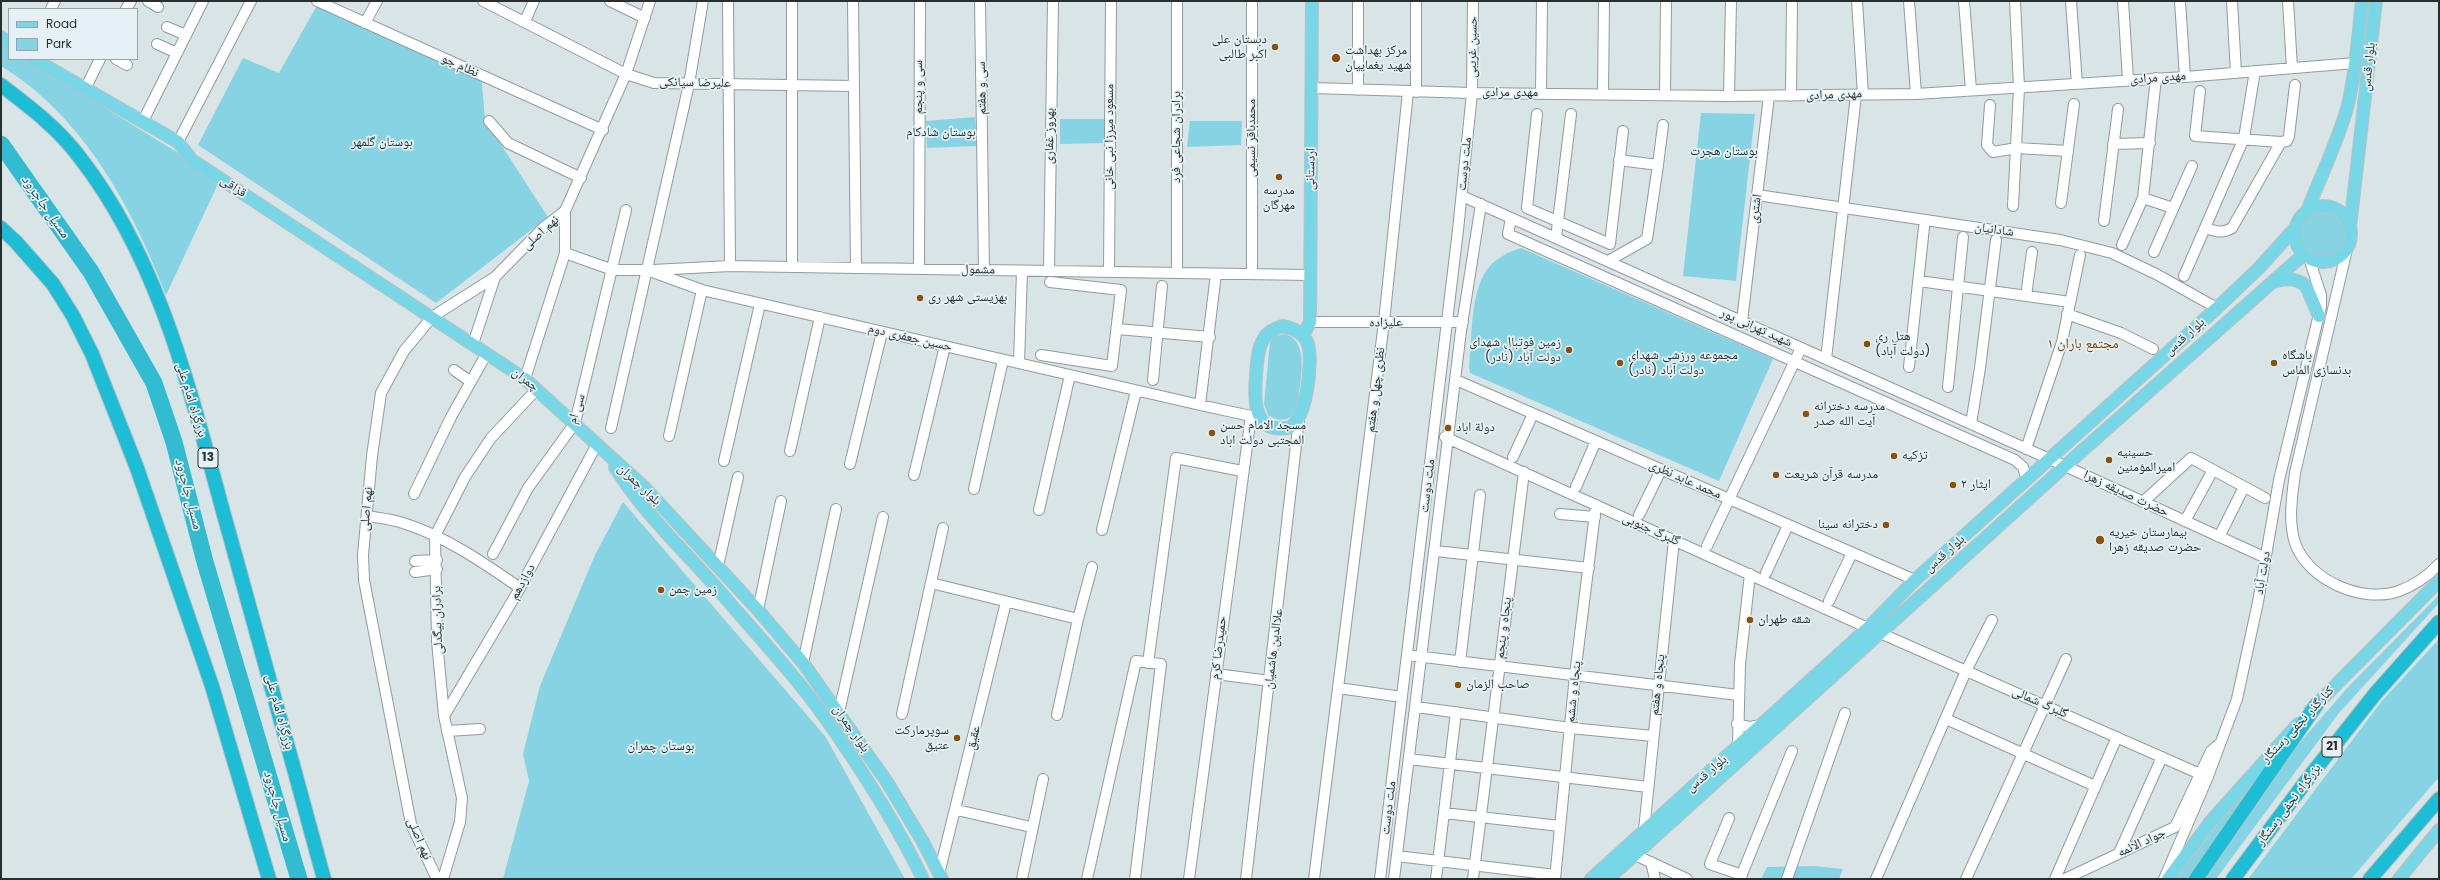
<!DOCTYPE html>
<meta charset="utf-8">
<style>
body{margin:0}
#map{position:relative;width:2440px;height:880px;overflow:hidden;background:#d8e4e6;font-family:Poppins,sans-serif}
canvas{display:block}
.frame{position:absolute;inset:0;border:2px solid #292e2f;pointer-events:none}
.legend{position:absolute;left:8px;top:8px;width:130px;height:52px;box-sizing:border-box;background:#e5f1f4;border:1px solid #9aa3a5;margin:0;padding:5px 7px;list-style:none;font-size:12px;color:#292e2f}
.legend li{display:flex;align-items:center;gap:8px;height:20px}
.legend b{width:20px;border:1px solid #9aa3a5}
</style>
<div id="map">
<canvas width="2440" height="880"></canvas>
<div class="frame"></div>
<ul class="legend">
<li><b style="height:5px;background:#77d7e6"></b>Road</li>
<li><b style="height:11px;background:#86d4e3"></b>Park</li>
</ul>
</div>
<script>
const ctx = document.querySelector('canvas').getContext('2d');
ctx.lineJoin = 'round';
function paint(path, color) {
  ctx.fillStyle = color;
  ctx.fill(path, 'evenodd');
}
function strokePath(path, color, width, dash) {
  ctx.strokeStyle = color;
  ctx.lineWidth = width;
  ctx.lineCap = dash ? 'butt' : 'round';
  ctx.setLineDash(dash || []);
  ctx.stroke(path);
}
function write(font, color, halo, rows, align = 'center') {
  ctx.font = font + ' Poppins,"Noto Naskh Arabic",sans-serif';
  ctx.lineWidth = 3.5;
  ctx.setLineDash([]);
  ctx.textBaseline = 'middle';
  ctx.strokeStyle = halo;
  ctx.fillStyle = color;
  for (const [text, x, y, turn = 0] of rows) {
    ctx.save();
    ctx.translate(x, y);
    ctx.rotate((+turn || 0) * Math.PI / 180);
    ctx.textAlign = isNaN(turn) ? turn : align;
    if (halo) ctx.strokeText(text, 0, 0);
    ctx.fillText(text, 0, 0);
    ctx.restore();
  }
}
const green = new Path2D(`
 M 319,2 L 481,73 L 485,120 L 548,217 L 436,303 L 198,145 L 243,58 L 279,73 Z
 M 1,43 L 9,47 L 9,59 L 26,59 L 175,151 L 218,184 L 166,295 C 132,207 84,117 1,66 Z
 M 1701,113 L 1755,114 L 1736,281 L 1683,276 Z
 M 975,117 L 977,146 L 927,148 L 926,121 Z
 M 1060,119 L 1105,119 L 1105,143 L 1060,144 Z
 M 1190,121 L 1242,121 L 1241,145 L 1187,147 Z
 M2299 234a24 24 0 1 1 48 0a24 24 0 1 1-48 0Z
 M 1521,248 L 1773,359 L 1719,481 L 1470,373 L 1469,366 C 1472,339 1470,287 1490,266 C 1498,257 1509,252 1521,248 Z
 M 1284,334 C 1312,339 1299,388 1297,410 C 1289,422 1279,422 1268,415 L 1264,404 L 1270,342 L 1275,336 Z
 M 623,502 L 825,736 L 905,879 L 503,879 L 529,781 L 523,754 L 540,686 L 595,555 Z
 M 2439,595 L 2439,603 L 2339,713 L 2216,879 L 2199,879 L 2289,755 L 2349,686 Z
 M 2439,639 L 2439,777 L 2351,879 L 2248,879 L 2381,702 Z
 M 2257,776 L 2261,778 L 2191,879 L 2176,879 L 2229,809 Z
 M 1814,866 L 1843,869 L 1839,879 L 1761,879 L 1767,867 Z`);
const river = new Path2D(`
 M 1,144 L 91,272 L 154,383 L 174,442 L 205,562 L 299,879`);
const minor = new Path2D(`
 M 148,1 L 158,7
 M 317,1 L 603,130
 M 483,1 L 626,74 L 654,83 L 854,86
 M 610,1 L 645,18
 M 728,1 L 730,266
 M 853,1 L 856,268
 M 980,1 L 984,270
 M 1177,1 L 1177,273
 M 1252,1 L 1252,274
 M 1857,1 L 1863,94
 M 1909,1 L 1916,94
 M 1964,1 L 1971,90
 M 2071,1 L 2077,84
 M 2123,1 L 2128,80
 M 2180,1 L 2185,77
 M 2232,1 L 2236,73
 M 2288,1 L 2292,68
 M 51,9 L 55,1
 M 126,9 L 131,1
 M 525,21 L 534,1
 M 365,23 L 377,1
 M 167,27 L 186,35
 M 157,44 L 177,53
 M 116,59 L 127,65
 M 628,68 L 650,1
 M 1313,88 L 1472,93 L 1729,96 L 1916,94 L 2185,77 L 2355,63
 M 85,89 L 100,59
 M 1358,90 L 1358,1
 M 2200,91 L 2195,136 L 2281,142 L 2287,141 L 2289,136 L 2295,85
 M 1416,92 L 1416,1
 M 1541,93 L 1542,1
 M 1603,93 L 1604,1
 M 1665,95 L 1666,1
 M 1729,96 L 1731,1
 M 1791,96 L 1792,1
 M 1990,105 L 1987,145 L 1993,152 L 2017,148 L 2068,151
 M 1537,114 L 1527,208 L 1610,244 L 1623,131
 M 143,121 L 203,1
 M 489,121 L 508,143 L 581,178
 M 178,142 L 251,1
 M 2113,144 L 2150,143
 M 1619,160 L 1658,165 L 1663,125
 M 1757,195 L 2060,240 L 2112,253 L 2156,274 L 2217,308
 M 1462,196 L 2065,466 L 2266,558
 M 2143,198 L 2173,208
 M 2061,203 L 2074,104
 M 2013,206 L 2019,88 L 2015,1
 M 1511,218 L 1508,234 L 2015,460 L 2023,467 L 2027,480
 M 2104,221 L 2118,109
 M 2205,228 C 2215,231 2222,234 2232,228 L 2281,142
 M 1556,238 L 1571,114
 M 2122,245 L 2143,198 L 2156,78
 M 2347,249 L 2295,473 C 2292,496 2288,521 2295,543 C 2308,580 2362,604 2399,591 C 2415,585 2428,576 2439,564
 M 2154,252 L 2192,166
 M 565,253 L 613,270 L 647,270 L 702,290 L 1200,405 L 1251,416 L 1258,416
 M 1608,261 L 1647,239 L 1658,165
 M 792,267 L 792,1
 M 919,269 L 920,1
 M 653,270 L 730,266 L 1309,275
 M 1049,271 L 1053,1
 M 1109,272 L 1111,1
 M 2184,276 L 2244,138 L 2255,71
 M 1919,281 L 2070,302
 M 2026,296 L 2032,252
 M 2067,314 L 2121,333 L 2153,349
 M 1742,321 L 1769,96
 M 1310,322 L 1463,322
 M 1117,329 L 1210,337
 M 473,344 L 495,277
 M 1041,355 L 1112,366 L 1121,290 L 1050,282
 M 1826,359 L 1856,95
 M 1019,363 L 1022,271
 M 1909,367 L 1924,227
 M 454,370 L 471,382
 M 525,379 L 565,253 L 565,211 L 626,74
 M 1153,380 L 1162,286
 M 1456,380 L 1915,580
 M 1948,387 L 1963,237
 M 1200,405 L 1216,274
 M 1971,424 L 1980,368 L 1996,240
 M 611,428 L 689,84 L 703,1
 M 669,436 L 702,290
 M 1445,437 L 1868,628
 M 2026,449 L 2062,342 L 2080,255
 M 790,451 L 820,317
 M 1513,457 L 1533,414
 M 724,461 L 760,304
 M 850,464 L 882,332
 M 914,475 L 945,346
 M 1576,487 L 1596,441
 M 974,489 L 1003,360
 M 414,494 L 451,417 L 487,353
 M 2143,502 L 2191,458 L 2265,498
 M 1039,510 L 1070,375
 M 1560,514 L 1595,517
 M 1639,515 L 1661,470
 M 367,516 C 379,518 391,519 403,523 C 445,536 484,563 520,588
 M 2185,521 L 2213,470
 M 1102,530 L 1136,391
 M 2219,537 L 2244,487
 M 1707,546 L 1801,348
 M 1436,551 L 1589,568
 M 493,554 L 528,488 L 575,423 L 626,210
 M 415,561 L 437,560
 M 718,566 L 738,477
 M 415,572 L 437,569
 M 1766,573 L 1788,525
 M 931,583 L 1078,619
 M 1829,601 L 1852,553
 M 758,610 L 781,501
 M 1880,633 L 2200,774
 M 1407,655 L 1738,695
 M 1460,662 L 1480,495
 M 803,663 L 836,509
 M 1148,663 L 1176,458 L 1242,471
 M 1216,674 L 1270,681
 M 1338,688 L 1402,697
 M 1416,707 L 1570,728 L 1653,736
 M 839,712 L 883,517
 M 902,714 L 943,528
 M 1057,715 L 1078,619 L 1092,567
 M 444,716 L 520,588 L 597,444
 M 1946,719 L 2095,786
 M 1737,724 L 1750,727 L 1761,725
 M 447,731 L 480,729
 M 1738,747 L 1740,664 L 1750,574
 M 1409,759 L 1648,787
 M 957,810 L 1031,827
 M 1444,813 L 1560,826
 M 1729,818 L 1710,864 L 1742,875
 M 1644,830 L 1674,540
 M 2119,853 L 2162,757
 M 1635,855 L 1687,879
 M 1397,856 L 1555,875
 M 1651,862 L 1655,879
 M 939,874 L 1006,602
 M 437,879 L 411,824 L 364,580 L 363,555 L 372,456 L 381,393 L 404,351 L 432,317 L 495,277 L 543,228 L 565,211
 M 443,879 L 460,822 L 462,798 L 444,716 L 437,641 L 435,536 L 465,477 L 491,438 L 537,389
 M 1022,879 L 1043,779
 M 1087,879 L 1136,661 L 1161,664 L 1135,879
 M 1189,879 L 1251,416
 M 1246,879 L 1299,419
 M 1314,879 L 1384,322 L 1408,92
 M 1380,879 L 1458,230 L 1472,93 L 1473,1
 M 1394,879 L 1461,331 L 1481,204
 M 1436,879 L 1456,712
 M 1473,879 L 1524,472
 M 1555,879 L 1575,675 L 1596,505
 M 1740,879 L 1792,751
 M 1787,879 L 1845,713
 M 1876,879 L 1966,671 L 1992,620
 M 1966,879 L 2066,659
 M 2055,879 L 2117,737
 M 2065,879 L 2175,827 L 2211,751 L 2218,745
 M 2164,879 L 2207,779 L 2237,699 L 2258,602 L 2279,480 L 2321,306 L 2321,295 L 2309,258`);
const major = new Path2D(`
 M 1,37 L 9,43
 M 34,59 L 178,142 L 192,160 L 525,379 L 645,488 L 758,610 L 803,663 L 887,782 L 923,842 L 942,879
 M2295 234a28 28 0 1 1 56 0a28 28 0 1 1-56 0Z
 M 2307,211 C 2321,176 2338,141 2348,105 C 2356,71 2358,36 2362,1
 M 2350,227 L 2376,1
 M 2274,282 C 2285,278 2296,277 2306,286 L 2319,316
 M 1282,326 C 1293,328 1304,332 1308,344 C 1313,360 1307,425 1287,428 C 1253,433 1254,399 1256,376 C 1257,364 1257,350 1263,340 C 1267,332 1274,329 1282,326 Z
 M 1303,336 L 1310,322 L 1312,1
 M 615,467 C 643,513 687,553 722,594 C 757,635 795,675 826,719 C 862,770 896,823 923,879
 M 2310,711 L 2439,581
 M 1591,879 L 1868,628 L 1915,580 L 2217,308 L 2259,268 L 2296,227
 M 1608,879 L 2065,466 L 2304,254
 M 2168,879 L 2211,821 L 2298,724
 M 2399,879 L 2439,830`);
const highway = new Path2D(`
 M 1,85 C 30,107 59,129 81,159 C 166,269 194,410 231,540 C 263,653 293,766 324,879
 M 1,228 L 16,242 L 53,284 L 73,316 L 92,354 L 137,468 L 212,686 L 269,879
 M 2196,879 L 2317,704
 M 2233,879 L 2310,776 L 2375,694 L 2439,622
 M 2370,879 L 2439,799`);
const markers = [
 [1275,47,4,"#8c500e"],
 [1336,58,5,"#8c500e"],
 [1279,177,4,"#8c500e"],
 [920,298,4,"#8c500e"],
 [1867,344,4,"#8c500e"],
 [1569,350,4,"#8c500e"],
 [1620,363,4,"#8c500e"],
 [2274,363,4,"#8c500e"],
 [1806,414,4,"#8c500e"],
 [1448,428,4,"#8c500e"],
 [1212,433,4,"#8c500e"],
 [1894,456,4,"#8c500e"],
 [2109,460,4,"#8c500e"],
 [1776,475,4,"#8c500e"],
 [1953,485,4,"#8c500e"],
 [1886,525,4,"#8c500e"],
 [2100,540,5,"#8c500e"],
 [661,590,4,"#8c500e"],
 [1750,620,4,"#8c500e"],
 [1458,685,4,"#8c500e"],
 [957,738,4,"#8c500e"]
];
const shields = [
 [208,458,20],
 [2332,747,20]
];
const shieldNames = [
 ["13",208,458],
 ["21",2332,747]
];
const poiNames = [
 ["دبستان علی",1267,40,"right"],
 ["اکبر طالبی",1267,55,"right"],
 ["مرکز بهداشت",1345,51],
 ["شهید یغماییان",1345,66],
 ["مدرسه",1279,191,"center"],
 ["مهرگان",1279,206,"center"],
 ["بهزیستی شهر ری",928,298],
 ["هتل ری",1875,337],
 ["(دولت آباد)",1875,352],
 ["زمین فوتبال شهدای",1561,343,"right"],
 ["دولت آباد (نادر)",1561,358,"right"],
 ["مجموعه ورزشی شهدای",1628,356],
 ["دولت آباد (نادر)",1628,371],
 ["باشگاه",2282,356],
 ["بدنسازی الماس",2282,371],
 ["مدرسه دخترانه",1814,407],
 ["آیت الله صدر",1814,422],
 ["مسجد الامام حسن",1220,426],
 ["المجتبى دولت اباد",1220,441],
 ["دولة اباد",1456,428],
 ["حسینیه",2117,453],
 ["امیرالمؤمنین",2117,468],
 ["تزکیه",1902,456],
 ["مدرسه قرآن شریعت",1784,475],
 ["ایثار ۲",1961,485],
 ["دخترانه سینا",1878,525,"right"],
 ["بیمارستان خیریه",2109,533],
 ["حضرت صدیقه زهرا",2109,548],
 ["زمین چمن",669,590],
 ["شقه طهران",1758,620],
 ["صاحب الزمان",1466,685],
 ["سوپرمارکت",949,731,"right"],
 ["عتیق",949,746,"right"]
];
const streetNames = [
 ["حسین غریبی",1473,47,-89],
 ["نظام جو",460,66,24],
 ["بلوار قدس",2369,67,-84],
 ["مهدی مرادی",2158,78,-4],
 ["علیرضا سیانکی",695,83,1],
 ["سی و پنجم",919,87,-90],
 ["سی و هفتم",982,88,-91],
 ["مهدی مرادی",1510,93],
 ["مهدی مرادی",1834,95,-2],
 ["بهروز غفاری",1050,136,-89],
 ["مسعود میرزا نبی خانی",1110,137,-90],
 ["برادران شجاعی فرد",1177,137,-90],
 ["محمدباقر نسیمی",1252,138,-90],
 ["ملت دوست",1465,164,-84],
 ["اردستانی",1311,169,-89],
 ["قزاقی",233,187,33],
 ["اشتری",1756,209,-83],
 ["شادانیان",1994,230,8],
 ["نهم اصلی",541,233,-42],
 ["مشمول",978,270,1],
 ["علیزاده",1386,323,-1],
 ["شهید تهرانی پور",1756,328,24],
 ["بلوار قدس",2185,337,-42],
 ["حسین جعفری دوم",910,338,13],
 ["چمران",525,380,38],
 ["نظری چهل و هفتم",1376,390,-83],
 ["بزرگراه امام علی",191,400,73],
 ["سی ام",577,409,-72],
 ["محمد عابد نظری",1685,480,24],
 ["بلوار چمران",639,485,43],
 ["ملت دوست",1428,486,-83],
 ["حضرت صدیقه زهرا",2126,494,25],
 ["نهم اصلی",367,509,-85],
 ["گلبرگ جنوبی",1651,530,24],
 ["بلوار قدس",1945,554,-42],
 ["دولت آباد",2263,573,-80],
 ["دوازدهم",523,582,-61],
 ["برادران بیگدلی",438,620,-92],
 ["پنجاه و پنجم",1504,628,-83],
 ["حمیدرضا کرم",1219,648,-83],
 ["علاالدین هاشمیان",1274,649,-83],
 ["پنجاه و هفتم",1658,685,-84],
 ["پنجاه و ششم",1574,692,-84],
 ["گلبرگ شمالی",2040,703,24],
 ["بزرگراه امام علی",279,712,75],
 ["کنارگذر نجفی رستگار",2298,725,-47],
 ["بلوار چمران",851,729,55],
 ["عقیق",974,738,-77],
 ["بلوار قدس",1707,774,-41],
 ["بزرگراه نجفی رستگار",2289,805,-53],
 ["ملت دوست",1389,808,-83],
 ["نهم اصلی",419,839,67],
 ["جواد الائمه",2142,843,-25]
];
const parkNames = [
 ["بوستان شادکام",941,133],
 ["بوستان گلمهر",382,143],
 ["بوستان هجرت",1724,152],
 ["بوستان چمران",661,747]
];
const waterNames = [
 ["مسیل جاجرود",45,207,55],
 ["مسیل جاجرود",188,494,75],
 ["مسیل جاجرود",277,806,74]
];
const neighbourhoodNames = [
 ["مجتمع باران ١",2083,344]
];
paint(green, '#86d4e3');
strokePath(river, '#31bcd2', 17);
strokePath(minor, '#909b9e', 12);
strokePath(major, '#bfc0c1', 14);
strokePath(highway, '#bfc0c1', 16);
strokePath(minor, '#fff', 10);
strokePath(major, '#77d7e6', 12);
strokePath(highway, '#1cbdd5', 14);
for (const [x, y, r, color] of markers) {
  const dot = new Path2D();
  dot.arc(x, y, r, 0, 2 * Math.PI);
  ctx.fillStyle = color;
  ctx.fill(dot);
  strokePath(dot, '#e5f1f4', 1.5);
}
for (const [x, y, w] of shields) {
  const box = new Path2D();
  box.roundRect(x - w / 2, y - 10, w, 20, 3);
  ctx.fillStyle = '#e5f1f4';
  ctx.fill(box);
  strokePath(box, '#292e2f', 1);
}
write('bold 12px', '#292e2f', null, shieldNames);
write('13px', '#292e2f', '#e5f1f4', poiNames, 'left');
write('13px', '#292e2f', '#e5f1f4', streetNames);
write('13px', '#172e32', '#e5f1f4', parkNames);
write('italic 14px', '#1c545d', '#e5f1f4', waterNames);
write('14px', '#743f00', '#e5f1f4', neighbourhoodNames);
</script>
